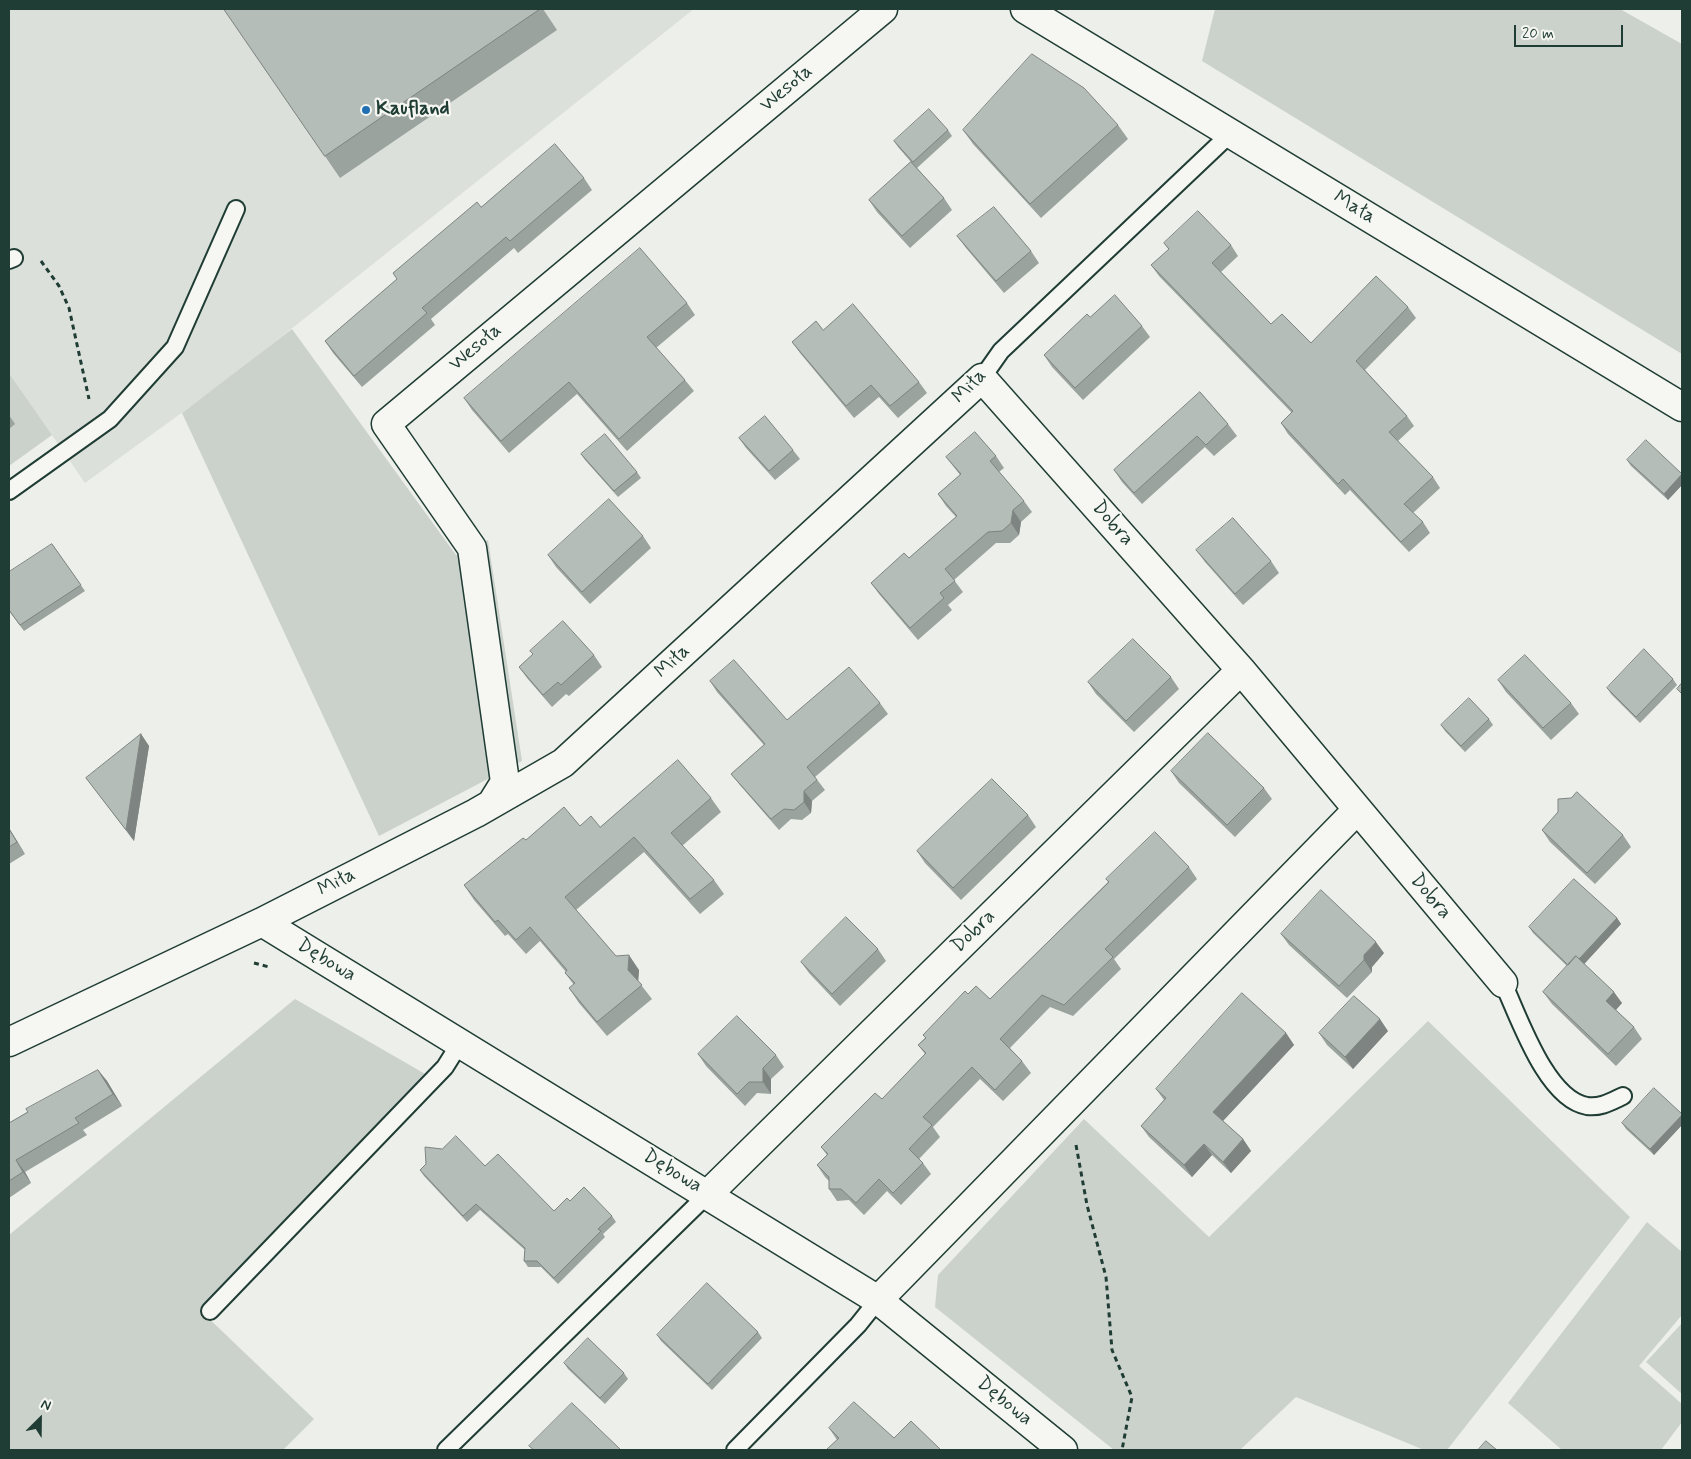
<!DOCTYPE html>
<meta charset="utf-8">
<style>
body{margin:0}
#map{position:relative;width:1691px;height:1459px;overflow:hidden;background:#edefea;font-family:Mynerve,sans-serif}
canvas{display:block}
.frame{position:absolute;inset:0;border:10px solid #1f3d34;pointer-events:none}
.north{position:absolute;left:15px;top:1394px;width:50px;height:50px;-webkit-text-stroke:4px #f6f6f2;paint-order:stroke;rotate:23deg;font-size:14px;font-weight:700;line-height:20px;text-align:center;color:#1f3d34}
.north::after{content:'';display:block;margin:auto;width:18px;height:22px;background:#1f3d34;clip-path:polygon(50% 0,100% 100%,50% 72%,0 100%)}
.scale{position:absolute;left:1514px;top:25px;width:109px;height:22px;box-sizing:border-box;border:2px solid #1f3d34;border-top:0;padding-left:6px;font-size:15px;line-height:18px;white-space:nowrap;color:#1f3d34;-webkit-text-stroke:4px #f6f6f2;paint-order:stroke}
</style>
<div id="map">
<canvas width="1691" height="1459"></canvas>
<div class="frame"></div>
<div class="north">N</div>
<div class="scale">20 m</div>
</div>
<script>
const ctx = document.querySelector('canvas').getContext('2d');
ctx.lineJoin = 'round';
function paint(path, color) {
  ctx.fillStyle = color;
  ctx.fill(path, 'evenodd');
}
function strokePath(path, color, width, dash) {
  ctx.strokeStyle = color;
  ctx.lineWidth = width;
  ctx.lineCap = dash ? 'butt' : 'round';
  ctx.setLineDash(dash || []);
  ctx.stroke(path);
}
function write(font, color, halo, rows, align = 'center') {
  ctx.font = font + ' Mynerve,sans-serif';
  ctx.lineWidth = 4.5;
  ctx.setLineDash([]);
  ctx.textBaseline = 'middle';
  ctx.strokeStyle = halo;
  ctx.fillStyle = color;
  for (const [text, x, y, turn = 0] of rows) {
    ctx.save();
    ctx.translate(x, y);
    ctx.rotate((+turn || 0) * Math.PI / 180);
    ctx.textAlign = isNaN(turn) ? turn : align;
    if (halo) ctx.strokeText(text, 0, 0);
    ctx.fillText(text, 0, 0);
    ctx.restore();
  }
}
const built = new Path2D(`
 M 9,9 L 694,9 L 227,380 L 85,483 L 9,373 Z`);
const green = new Path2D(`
 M 1215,9 L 1620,9 L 1682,44 L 1682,354 L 1202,61 Z
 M 292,329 L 456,555 L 488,540 L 522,761 L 379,836 L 182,413 Z
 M 9,373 L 52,435 L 9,466 Z
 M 295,999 L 427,1075 L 201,1311 L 314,1419 L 283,1450 L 9,1450 L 9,1235 Z
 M 1428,1021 L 1630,1217 L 1447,1450 L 1424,1450 L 1296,1397 L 1240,1450 L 1114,1450 L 935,1307 L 938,1275 L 1084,1119 L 1209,1237 Z
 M 1647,1222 L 1682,1252 L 1682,1315 L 1639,1366 L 1682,1404 L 1682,1422 L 1661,1450 L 1562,1450 L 1508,1403 Z
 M 1682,1323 L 1682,1394 L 1646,1362 Z`);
const path = new Path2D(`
 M 41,261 L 59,286 L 69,308 L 89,399
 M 254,963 L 269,967
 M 1076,1145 L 1087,1205 L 1106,1277 L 1112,1350 L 1132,1397 L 1122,1450`);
const service = new Path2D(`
 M 9,260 L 14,258
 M 982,378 L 1001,351 L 1231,133
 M 9,491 L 110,419 L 175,347 L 236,209
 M 1503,983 C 1519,1017 1546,1099 1587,1106 C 1601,1108 1612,1101 1623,1096
 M 210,1311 L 445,1067 L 460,1043
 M 446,1450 L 708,1194
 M 735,1450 L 858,1325 L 878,1300`);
const minor = new Path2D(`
 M 1025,9 L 1682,407
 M 492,803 L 505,782 L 472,548 L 386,424 L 883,9
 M 262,922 L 878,1300 L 1063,1450
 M 9,1042 L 262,922 L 476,813 L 563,763 L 982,378 L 1241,670 L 1503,983
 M 708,1194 L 1241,670
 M 878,1300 L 1357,810`);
const wall = new Path2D(`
 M 224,9 L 543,9 L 557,30 L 340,178 Z
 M 1118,125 L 1128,139 L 1041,218 L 973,144 L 963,130 Z
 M 948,130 L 952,136 L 917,168 L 944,198 L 952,210 L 910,248 L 877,212 L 869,200 L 911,162 L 898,147 L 894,141 Z
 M 584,178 L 592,190 L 518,253 L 514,248 L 431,319 L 435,325 L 362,387 L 333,353 L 325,341 L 481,207 Z
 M 957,236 L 1031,251 L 1039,263 L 1004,293 L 966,248 Z
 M 1164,243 L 1231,245 L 1238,256 L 1221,272 L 1271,324 L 1311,343 L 1408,307 L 1416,318 L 1365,370 L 1407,416 L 1414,426 L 1398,441 L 1433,477 L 1440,488 L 1413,513 L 1423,522 L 1430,533 L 1409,552 L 1350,490 L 1345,495 L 1288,434 L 1281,423 L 1292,413 L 1159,276 L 1151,265 L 1169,250 Z
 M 687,303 L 695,315 L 656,348 L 685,380 L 694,391 L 627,451 L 577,394 L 509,453 L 472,410 L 464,398 Z
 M 1090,317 L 1142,326 L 1150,337 L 1083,400 L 1052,367 L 1044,355 Z
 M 823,330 L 919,382 L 927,393 L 898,418 L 879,397 L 854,418 L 800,353 L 792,342 Z
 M 1200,392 L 1228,424 L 1237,436 L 1214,456 L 1205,447 L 1142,504 L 1122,482 L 1114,470 Z
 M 9,415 L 15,424 L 9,429 Z
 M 739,438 L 793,450 L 800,459 L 775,480 L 746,448 Z
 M 581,454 L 637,472 L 641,478 L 618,497 L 585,460 Z
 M 996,456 L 1004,468 L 999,472 L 1024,501 L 1032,512 L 1021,522 L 1019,535 L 1010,543 L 996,543 L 954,580 L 963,592 L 948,605 L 952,610 L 918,640 L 879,594 L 871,583 L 909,558 L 956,517 L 946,506 L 938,494 L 960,475 L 946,457 Z
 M 1627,460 L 1682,474 L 1682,485 L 1668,500 L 1631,466 Z
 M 643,536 L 651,548 L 590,604 L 556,567 L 548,555 Z
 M 52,544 L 85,591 L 24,631 L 9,611 Z
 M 1196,550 L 1271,561 L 1279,573 L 1243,605 L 1205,562 Z
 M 530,651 L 594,655 L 602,667 L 569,696 L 566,694 L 552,707 L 527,678 L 519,667 L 533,654 Z
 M 1171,677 L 1179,689 L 1134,732 L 1096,694 L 1088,682 Z
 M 1673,679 L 1677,685 L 1640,723 L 1611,694 L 1607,688 Z
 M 1498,680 L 1571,703 L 1579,714 L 1551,740 L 1506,692 Z
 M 710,681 L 787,720 L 880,703 L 888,714 L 815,777 L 825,790 L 812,801 L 811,813 L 802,820 L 791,819 L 779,830 L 739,784 L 731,774 L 764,745 L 717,692 Z
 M 1489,719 L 1493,725 L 1465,752 L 1445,731 L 1441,725 Z
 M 141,734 L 149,746 L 134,841 L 86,778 Z
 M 1171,771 L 1264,788 L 1272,799 L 1235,837 L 1179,783 Z
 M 711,798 L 721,812 L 682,846 L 714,880 L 724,894 L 700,914 L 644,852 L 576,910 L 616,956 L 639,970 L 638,981 L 652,999 L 607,1036 L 579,1003 L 569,988 L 574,985 L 565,973 L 566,972 L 540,941 L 526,954 L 508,934 L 505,936 L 474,900 L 464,885 L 526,840 L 580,826 L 600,827 Z
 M 1028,815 L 1036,827 L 961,900 L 925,863 L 917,851 Z
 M 9,828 L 25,854 L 9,864 Z
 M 1542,830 L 1623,835 L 1631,847 L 1595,884 L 1550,842 Z
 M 1189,867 L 1197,879 L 1114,959 L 1121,969 L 1073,1016 L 1050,1007 L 1010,1048 L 1022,1061 L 1031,1073 L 1003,1101 L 980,1079 L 933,1127 L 940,1137 L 919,1159 L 923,1163 L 931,1174 L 901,1205 L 887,1191 L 864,1215 L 849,1200 L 837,1201 L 829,1189 L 829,1181 L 825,1177 L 817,1165 L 827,1155 L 821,1147 L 882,1099 L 925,1054 L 918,1045 L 968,994 L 990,999 L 1108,882 L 1106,879 Z
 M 1617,918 L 1621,924 L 1584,964 L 1622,1003 L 1616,1010 L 1634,1027 L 1642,1039 L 1616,1066 L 1552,1004 L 1543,992 L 1567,966 L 1533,933 L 1529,927 Z
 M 1281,934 L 1384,953 L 1372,967 L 1372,972 L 1347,998 L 1289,945 Z
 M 878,949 L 886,961 L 840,1006 L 809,973 L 801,962 Z
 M 1388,1031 L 1353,1069 L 1327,1045 L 1319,1033 Z
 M 1286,1033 L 1294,1045 L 1223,1121 L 1243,1139 L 1251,1151 L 1231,1173 L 1212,1155 L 1192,1177 L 1149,1137 L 1141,1126 L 1164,1100 L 1156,1089 Z
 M 698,1054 L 776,1055 L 784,1067 L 771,1079 L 771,1094 L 757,1093 L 745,1106 L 706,1066 Z
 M 98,1070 L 107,1081 L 122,1106 L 83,1130 L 87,1135 L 25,1172 L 31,1183 L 9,1198 L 9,1123 Z
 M 1682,1114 L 1682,1125 L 1654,1155 L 1626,1129 L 1622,1123 Z
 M 485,1166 L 554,1211 L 570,1201 L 612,1216 L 616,1222 L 603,1234 L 605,1237 L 558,1284 L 541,1267 L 528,1267 L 524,1261 L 525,1250 L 480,1210 L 467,1222 L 424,1176 L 420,1170 Z
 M 758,1332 L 762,1338 L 712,1390 L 661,1341 L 657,1335 Z
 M 564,1363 L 624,1373 L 628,1379 L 605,1404 L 568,1369 Z
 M 829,1428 L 894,1438 L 837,1440 Z`);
const shadedWall = new Path2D(`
 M 1682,474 L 1682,485 L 1668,500 L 1664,494 Z
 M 1013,510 L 1021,522 L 1019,535 L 1011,523 Z
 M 141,734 L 149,746 L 134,841 L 126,830 Z
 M 804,791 L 812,801 L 811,813 L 804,802 Z
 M 9,828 L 25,854 L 17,842 L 9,829 Z
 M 1617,918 L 1621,924 L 1575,974 L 1571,968 Z
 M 1376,942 L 1384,953 L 1372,967 L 1372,972 L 1364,960 L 1364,955 Z
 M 629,955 L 639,970 L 638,984 L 628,970 Z
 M 1614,992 L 1622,1003 L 1614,1012 L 1606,1001 Z
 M 1380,1019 L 1388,1031 L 1353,1069 L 1345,1057 Z
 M 1286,1033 L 1294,1045 L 1221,1123 L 1213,1112 Z
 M 763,1068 L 771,1079 L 771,1094 L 763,1082 Z
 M 98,1070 L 107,1081 L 122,1106 L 113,1094 Z
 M 1682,1115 L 1682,1125 L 1654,1155 L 1650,1149 Z
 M 1243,1139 L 1251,1151 L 1231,1173 L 1223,1162 Z
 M 1204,1144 L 1212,1155 L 1192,1177 L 1184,1165 Z
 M 16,1160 L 25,1172 L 31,1183 L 23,1172 Z`);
const building = new Path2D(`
 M 224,9 L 540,9 L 325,156 Z
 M 1032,54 L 1084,88 L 1118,125 L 1030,204 L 963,130 Z
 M 929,109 L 948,130 L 913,162 L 894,141 Z
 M 555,144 L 584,178 L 510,241 L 506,237 L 422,308 L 427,313 L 354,376 L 325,341 L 397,279 L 393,273 L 477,202 L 481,207 Z
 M 911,162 L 944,198 L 902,236 L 869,200 Z
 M 994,207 L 1031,251 L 996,281 L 957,236 Z
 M 1198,211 L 1231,245 L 1212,263 L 1271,324 L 1282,314 L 1311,343 L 1376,276 L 1408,307 L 1356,361 L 1407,416 L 1389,432 L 1433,477 L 1404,504 L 1423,522 L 1401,542 L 1343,479 L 1338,484 L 1281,423 L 1293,411 L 1151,265 L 1169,249 L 1164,243 Z
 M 640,248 L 687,303 L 647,337 L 685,380 L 619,439 L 569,382 L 501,441 L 464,398 Z
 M 1115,295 L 1142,326 L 1075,388 L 1044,355 L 1087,314 L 1090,317 Z
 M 853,304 L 919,382 L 890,406 L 871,385 L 846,406 L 792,342 L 816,321 L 823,330 Z
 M 1200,392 L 1228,424 L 1206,445 L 1197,436 L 1134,493 L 1114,470 Z
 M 765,416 L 793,450 L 769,471 L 739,438 Z
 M 975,432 L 996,456 L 990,461 L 1024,501 L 1013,510 L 1011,523 L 1002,531 L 988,532 L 945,569 L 955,581 L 940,593 L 944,598 L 910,628 L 871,583 L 904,553 L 909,558 L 957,516 L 938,494 L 961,474 L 946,457 Z
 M 605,434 L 637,472 L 614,491 L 581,454 Z
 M 1646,440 L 1682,474 L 1664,494 L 1627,460 Z
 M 609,499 L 643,536 L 582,592 L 548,555 Z
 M 1233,518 L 1271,561 L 1235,594 L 1196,550 Z
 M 52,544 L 81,585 L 20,625 L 9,610 L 9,572 Z
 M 563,621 L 594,655 L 561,685 L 558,682 L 543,695 L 519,667 L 533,654 L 530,651 Z
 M 1133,639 L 1171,677 L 1126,721 L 1088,682 Z
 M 1644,649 L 1673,679 L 1636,717 L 1607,688 Z
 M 1525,655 L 1571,703 L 1543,728 L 1498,680 Z
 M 734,660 L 787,720 L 849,667 L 880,703 L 807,767 L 817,780 L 804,791 L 804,802 L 794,810 L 784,809 L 771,819 L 731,774 L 765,744 L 710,681 Z
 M 1682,683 L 1682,694 L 1677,689 Z
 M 1469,698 L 1489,719 L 1461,746 L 1441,725 Z
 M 1208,733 L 1264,788 L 1227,825 L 1171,771 Z
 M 141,734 L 126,830 L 86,778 Z
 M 678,760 L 711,798 L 671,833 L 714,880 L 690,899 L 634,837 L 565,897 L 616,956 L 629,955 L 628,970 L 642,985 L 597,1022 L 569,988 L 575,983 L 565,973 L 567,970 L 530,927 L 516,940 L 498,920 L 495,922 L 464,885 L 523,838 L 526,840 L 564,807 L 580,826 L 591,816 L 600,827 Z
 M 992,779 L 1028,815 L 953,888 L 917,851 Z
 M 1577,792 L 1623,835 L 1587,873 L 1542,830 L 1558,812 L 1558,799 L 1571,798 Z
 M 9,829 L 17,842 L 9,847 Z
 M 1155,832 L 1189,867 L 1105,949 L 1113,957 L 1064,1005 L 1042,995 L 1000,1039 L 1022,1061 L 995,1090 L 972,1067 L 923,1117 L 932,1125 L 909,1149 L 923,1163 L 893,1193 L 879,1179 L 856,1203 L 841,1189 L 829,1189 L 829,1177 L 817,1165 L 828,1154 L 821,1147 L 875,1093 L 882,1099 L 926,1053 L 918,1045 L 926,1038 L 923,1035 L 965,991 L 968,994 L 976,986 L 990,999 L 1109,882 L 1106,879 Z
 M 1574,879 L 1617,918 L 1579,959 L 1576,956 L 1568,965 L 1529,927 Z
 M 1321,890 L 1376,942 L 1364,955 L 1364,960 L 1339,986 L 1281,934 Z
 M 846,917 L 878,949 L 832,994 L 801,962 Z
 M 1576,956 L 1614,992 L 1606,1001 L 1634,1027 L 1608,1054 L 1543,992 Z
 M 1242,993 L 1286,1033 L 1213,1112 L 1243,1139 L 1223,1162 L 1204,1144 L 1184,1165 L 1141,1126 L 1166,1098 L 1156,1089 Z
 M 1354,996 L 1380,1019 L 1345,1057 L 1319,1033 Z
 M 737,1016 L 776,1055 L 763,1068 L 763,1082 L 749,1082 L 737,1094 L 698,1054 Z
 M 98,1070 L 113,1094 L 75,1118 L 79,1123 L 16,1160 L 23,1172 L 9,1181 L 9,1123 L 28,1112 L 26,1109 Z
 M 1654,1088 L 1682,1114 L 1682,1115 L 1650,1149 L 1622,1123 Z
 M 456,1136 L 485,1166 L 498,1154 L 554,1211 L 567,1198 L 570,1201 L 584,1187 L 612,1216 L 598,1229 L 601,1231 L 554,1278 L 537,1261 L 524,1261 L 525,1248 L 476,1204 L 463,1216 L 420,1170 L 426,1164 L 425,1147 L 442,1149 Z
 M 707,1283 L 758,1332 L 708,1384 L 657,1335 Z
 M 588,1338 L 624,1373 L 600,1398 L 564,1363 Z
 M 854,1402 L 894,1438 L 911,1421 L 941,1450 L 826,1450 L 839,1438 L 829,1428 Z
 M 572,1403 L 621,1450 L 534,1450 L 529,1446 Z
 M 1486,1441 L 1497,1450 L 1478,1450 Z`);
const markers = [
 [366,110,5,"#1f6fb2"]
];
const streetNames = [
 ["Wesoła",787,89,-40],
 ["Mała",1354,208,31],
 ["Wesoła",476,348,-40],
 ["Miła",970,387,-46],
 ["Dobra",1112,524,49],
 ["Miła",673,662,-43],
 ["Miła",337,883,-27],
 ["Dobra",1430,897,50],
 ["Dobra",974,932,-44],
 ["Dębowa",326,961,31],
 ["Dębowa",672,1172,31],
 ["Dębowa",1004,1402,39]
];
const poiNames = [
 ["Kaufland",376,110]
];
paint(built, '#dce0db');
paint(green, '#cbd2cc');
strokePath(service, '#1f3d34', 20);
strokePath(minor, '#1f3d34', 31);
strokePath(path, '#1f3d34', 3, [5, 4]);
strokePath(service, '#f6f6f2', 16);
strokePath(minor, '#f6f6f2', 28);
paint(wall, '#9ba39e');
paint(shadedWall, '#7e8481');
paint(building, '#b4bdb8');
strokePath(building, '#7e8481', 1);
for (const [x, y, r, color] of markers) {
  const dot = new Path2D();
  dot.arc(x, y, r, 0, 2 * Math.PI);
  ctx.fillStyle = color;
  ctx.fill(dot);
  strokePath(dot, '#f6f6f2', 2);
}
write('20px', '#1f3d34', '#f6f6f2', streetNames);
write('bold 20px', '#1f3d34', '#f6f6f2', poiNames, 'left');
</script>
